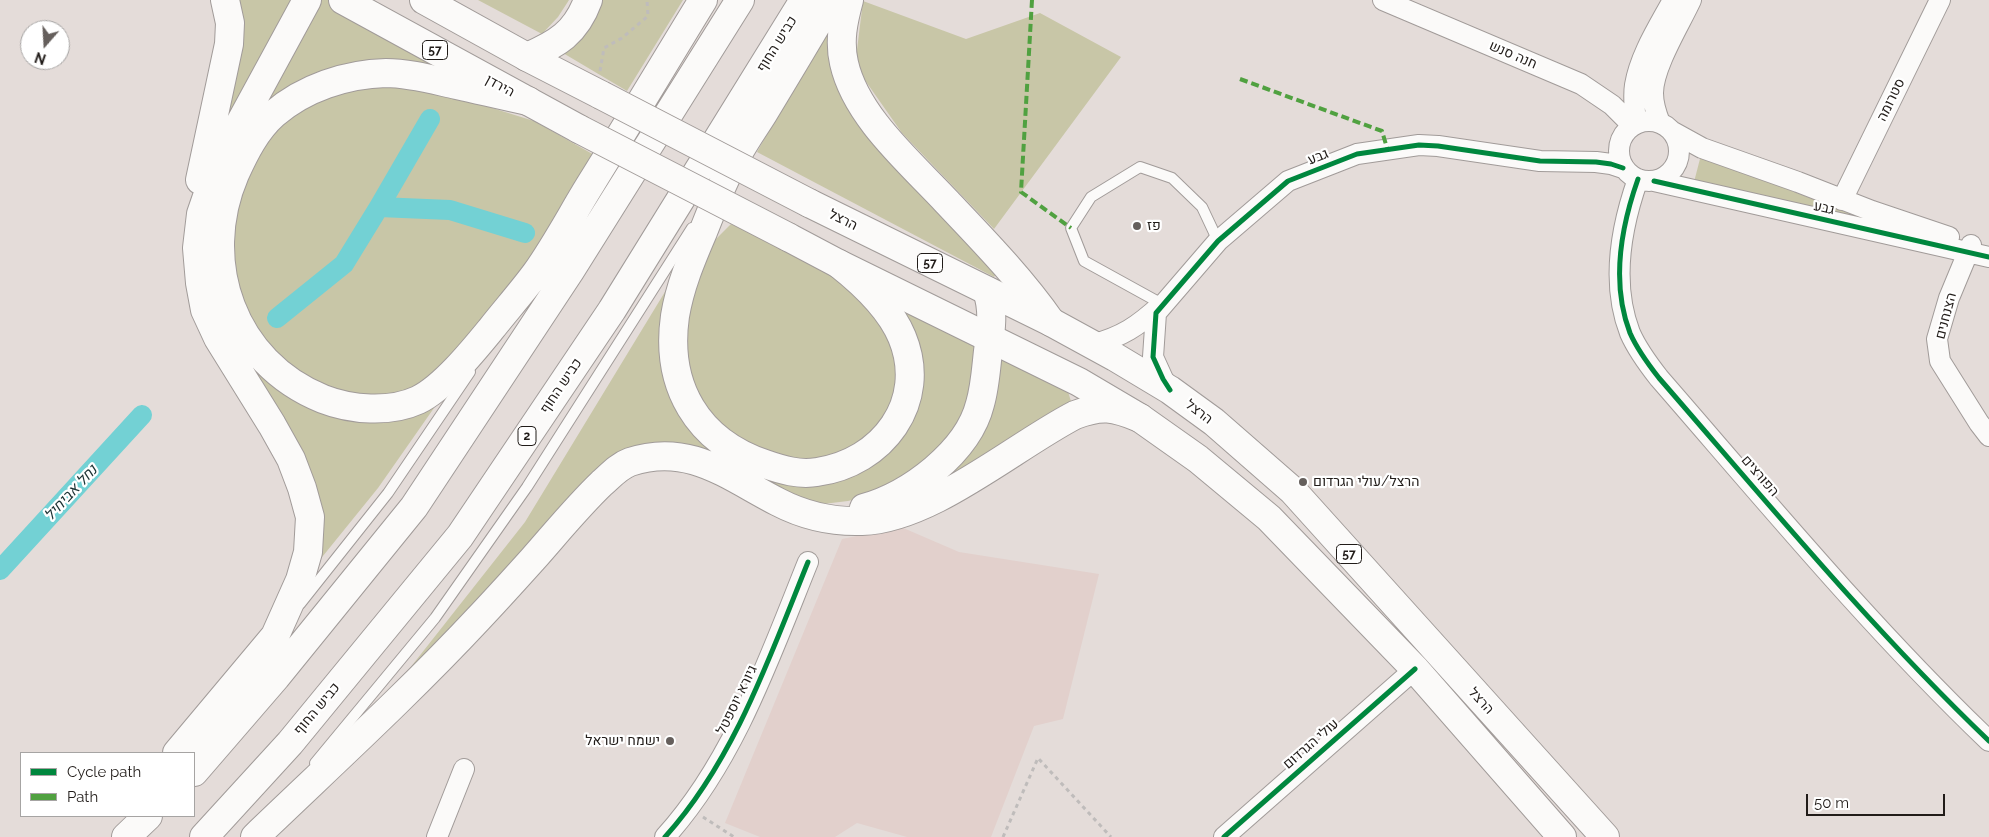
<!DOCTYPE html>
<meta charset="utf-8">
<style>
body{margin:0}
#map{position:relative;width:1989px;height:837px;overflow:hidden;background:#e4dcd9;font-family:Raleway,sans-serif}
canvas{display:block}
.legend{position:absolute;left:20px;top:752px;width:175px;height:65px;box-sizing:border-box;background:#fff;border:1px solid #a6a4a3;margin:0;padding:6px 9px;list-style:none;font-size:15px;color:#211c19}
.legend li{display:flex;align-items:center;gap:10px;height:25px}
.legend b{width:25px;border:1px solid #a6a4a3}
.north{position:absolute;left:20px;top:20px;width:50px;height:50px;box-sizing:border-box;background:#fff;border:1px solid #a6a4a3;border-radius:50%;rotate:199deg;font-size:14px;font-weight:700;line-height:20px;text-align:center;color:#211c19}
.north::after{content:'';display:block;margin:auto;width:18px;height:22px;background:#655f5c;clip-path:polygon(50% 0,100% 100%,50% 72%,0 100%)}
.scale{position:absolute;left:1806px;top:794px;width:139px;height:22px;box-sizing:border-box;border:2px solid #211c19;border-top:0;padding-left:6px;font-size:15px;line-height:18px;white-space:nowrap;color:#211c19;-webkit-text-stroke:4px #fff;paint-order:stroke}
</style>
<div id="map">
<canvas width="1989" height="837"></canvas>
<ul class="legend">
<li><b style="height:6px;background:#00873e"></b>Cycle path</li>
<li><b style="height:6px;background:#50a140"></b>Path</li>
</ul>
<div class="north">N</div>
<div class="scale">50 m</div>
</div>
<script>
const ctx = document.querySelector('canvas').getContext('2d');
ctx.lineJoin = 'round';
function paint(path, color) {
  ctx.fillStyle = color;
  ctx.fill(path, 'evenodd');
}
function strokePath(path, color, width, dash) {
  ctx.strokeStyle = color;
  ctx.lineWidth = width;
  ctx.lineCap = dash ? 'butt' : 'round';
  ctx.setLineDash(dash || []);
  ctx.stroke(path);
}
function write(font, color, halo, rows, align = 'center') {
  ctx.font = font + ' Raleway,Heebo,sans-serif';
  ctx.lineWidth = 4.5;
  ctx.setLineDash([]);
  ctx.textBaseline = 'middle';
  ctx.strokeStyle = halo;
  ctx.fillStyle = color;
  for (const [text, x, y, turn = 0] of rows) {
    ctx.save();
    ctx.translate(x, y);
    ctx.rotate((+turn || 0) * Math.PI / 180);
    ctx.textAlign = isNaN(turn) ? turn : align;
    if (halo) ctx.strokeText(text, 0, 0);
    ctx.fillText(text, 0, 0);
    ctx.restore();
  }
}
const education = new Path2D(`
 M 901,527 L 959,552 L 1099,574 L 1063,719 L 1034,726 L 991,837 L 907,837 L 857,823 L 835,837 L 760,837 L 725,823 L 842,539 Z`);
const green = new Path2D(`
 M 235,0 L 302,0 L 200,188 Z
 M 315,0 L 329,0 L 474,79 L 472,83 C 444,78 415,69 386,69 C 372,69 356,73 342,76 C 316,83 291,94 271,111 C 253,127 242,149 232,171 C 223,193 215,219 215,244 C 215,261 219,279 224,295 C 240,347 270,383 322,403 C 345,412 382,416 407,410 C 413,409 419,405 424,403 L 434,408 L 378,488 L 310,572 L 314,553 L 315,516 L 307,487 L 296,457 L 277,422 L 223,336 L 210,308 L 205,282 L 202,248 L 206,216 L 217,183 L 237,141 Z
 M 478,0 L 569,0 L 558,17 L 542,34 Z
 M 603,0 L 683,0 L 627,91 L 563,53 L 594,18 Z
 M 863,1 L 966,39 L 1040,13 L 1121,57 L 994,229 L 902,133 L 855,66 Z
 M 834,15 L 830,41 L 998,271 L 994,277 L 757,152 Z
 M 386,84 L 444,93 L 534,121 L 596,156 L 525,267 L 437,373 L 414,388 L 389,397 L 337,393 L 288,368 L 251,325 L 233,275 L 232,222 L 254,158 L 281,122 L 326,96 Z
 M 1701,155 L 1878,225 L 1694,182 Z
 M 731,224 L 822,267 L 868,307 L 881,324 L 891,341 L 899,376 L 887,417 L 863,441 L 828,458 L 794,461 L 760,450 L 724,428 L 694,390 L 684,344 L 694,284 L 710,245 Z
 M 674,277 L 675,399 L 791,482 L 912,414 L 877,294 L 977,340 L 970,402 L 948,441 L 911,474 L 868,496 L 848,501 L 823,504 L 802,501 L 672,445 L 524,552 L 395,687 L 525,522 Z
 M 995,346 L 1066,385 L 1073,408 L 935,490 Z`);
const canal = new Path2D(`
 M 379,207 L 430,119
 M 277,318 L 344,264 L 379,207 L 450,210 L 525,233
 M 0,570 L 142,415`);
const path = new Path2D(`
 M 600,71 L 604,48 L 622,38 L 648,16 L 647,0
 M 703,817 L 734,837
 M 1003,837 L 1038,758 L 1111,837`);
const service = new Path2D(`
 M 1162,304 L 1084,261 L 1071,228 L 1091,197 L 1140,167 L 1172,178 L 1202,207 L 1218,241
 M 300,604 L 388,493 L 470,372
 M 315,763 L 435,618 L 527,487 L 692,228`);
const minor = new Path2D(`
 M 1383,0 L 1581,84 L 1612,105 L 1627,120 L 1631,127
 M1619 151a30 30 0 1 1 60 0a30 30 0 1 1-60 0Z
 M 1636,123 C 1635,111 1633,97 1635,85 C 1640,55 1659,26 1673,0
 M 1660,123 C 1656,113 1653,104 1653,93 C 1653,67 1680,24 1691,0
 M 1673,132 L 1702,148 L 1798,182 L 1872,211 L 1949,237
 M 1638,179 C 1621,227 1611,284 1630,333 C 1637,349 1648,364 1659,378 C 1766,501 1871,628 1989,741
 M 1654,181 L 1989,257
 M 1842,200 L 1940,0
 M 1971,245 L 1949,298 L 1937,339 L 1940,361 L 1979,423 L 1989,436
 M 1091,345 C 1122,337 1138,326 1161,305
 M 1169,389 L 1163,379 L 1153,357 L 1156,313 L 1218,241 L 1288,181 L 1357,154 L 1419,145 L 1438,146 L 1540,161 L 1596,162 L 1611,164 L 1623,168
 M 437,837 L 464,769
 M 665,837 C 734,761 770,656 808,562
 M 1224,837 L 1415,669`);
const trunk = new Path2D(`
 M 343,0 L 579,129
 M 424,0 L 527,57 L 601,95
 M 809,203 L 1051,322 L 1115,357 L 1170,390 L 1214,422 L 1293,491 L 1605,837
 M 788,237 L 839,264 L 1079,382 L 1140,418 L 1198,459 L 1269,518 L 1415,669 L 1562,837`);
const motorway = new Path2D(`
 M 831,0 C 809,38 786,76 763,114 C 751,133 738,151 729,171 C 719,191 711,212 703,232 C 691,260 680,286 675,316 C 665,386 697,441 765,464 C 782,470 799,475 817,472 C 882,463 929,402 902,337 C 890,308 863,283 839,264
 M 849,0 C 843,22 839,41 844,63 C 856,117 911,163 947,202 C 983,240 1021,279 1051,322
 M 527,57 C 557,44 576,33 588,0
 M 528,101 C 504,96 480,90 457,85 C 434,80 409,73 386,73 C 346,74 304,88 274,114 C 256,130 245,152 235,174 C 197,262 233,363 323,399 C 351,410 390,413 418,400 C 443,388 473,351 491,329 C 506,310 522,292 536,273 C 556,245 572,214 590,185 C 628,124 665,62 703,0
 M 200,180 L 229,44 L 230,23 L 225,0
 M 864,508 C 910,495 968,452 980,404 C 985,387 986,369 988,351 C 991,331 994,310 987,291
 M 177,753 L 275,636 L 300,580 L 308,552 L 310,517 L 302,488 L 291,459 L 272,425 L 218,338 L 205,310 L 200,283 L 197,248 L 201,214 L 212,182 L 232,138 L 307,0
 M 194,772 L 276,677 L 414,507 L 570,271 L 740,0
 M 126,837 L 148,816
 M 204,837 L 290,743 L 460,536 L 612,310 L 804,0
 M 255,837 C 330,765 407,695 478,619 C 497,599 515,579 533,559 C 556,533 577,507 602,483 C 611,475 619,466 630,462 C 689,442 729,477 778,502 C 803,515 833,522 862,521 C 931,519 1013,447 1075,415 C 1102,405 1113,407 1140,418`);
const trunkBridge = new Path2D(`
 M 601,95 L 809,203
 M 579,129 L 788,237`);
const quiet = new Path2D(`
 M 1032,0 L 1021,192 L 1071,228
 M 1240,79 L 1382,131 L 1387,148`);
const cycleway = new Path2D(`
 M 1638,179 C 1621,227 1611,284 1630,333 C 1637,349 1648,364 1659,378 C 1766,501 1871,628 1989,741
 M 1654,181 L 1989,257
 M 1170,390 L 1163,379 L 1153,357 L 1156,313 L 1218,241 L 1288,181 L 1357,154 L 1419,145 L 1438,146 L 1540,161 L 1596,162 L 1611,164 L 1623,168
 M 665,837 C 734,761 770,656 808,562
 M 1224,837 L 1415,669`);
const markers = [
 [1137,226,5,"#655f5c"],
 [1303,482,5,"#655f5c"],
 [670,741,5,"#655f5c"]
];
const shields = [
 [435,50,25],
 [930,263,25],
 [527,436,18],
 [1349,554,25]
];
const shieldNames = [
 ["57",435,50],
 ["57",930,263],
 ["2",527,436],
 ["57",1349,554]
];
const streetNames = [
 ["כביש החוף",777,44,-58],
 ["חנה סנש",1513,55,23],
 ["הירדן",500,86,29],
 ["סטרומה",1891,100,-64],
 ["גבע",1318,157,-21],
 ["גבע",1824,208,13],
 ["הרצל",843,220,26],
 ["הצנחנים",1946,316,-75],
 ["כביש החוף",561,386,-56],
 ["הרצל",1199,412,37],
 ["הפורצים",1760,476,49],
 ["גיורא יוספטל",737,700,-64],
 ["הרצל",1481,701,48],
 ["כביש החוף",317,709,-50],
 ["עולי הגרדום",1311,744,-41]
];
const poiNames = [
 ["פז",1147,226],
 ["הרצל/עולי הגרדום",1313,482],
 ["ישמח ישראל",660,741,"right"]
];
const waterNames = [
 ["נחל אביחיל",71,493,-47]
];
paint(education, '#e2d0cc');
paint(green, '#c8c6a7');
strokePath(canal, '#73d1d4', 20);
strokePath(service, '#a19b99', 12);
strokePath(minor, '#a19b99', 22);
strokePath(trunk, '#a19b99', 30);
strokePath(motorway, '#a19b99', 30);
strokePath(path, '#bfbcbb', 3, [4, 4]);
strokePath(service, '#fbfaf9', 10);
strokePath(minor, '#fbfaf9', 20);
strokePath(trunk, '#fbfaf9', 28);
strokePath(motorway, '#fbfaf9', 28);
strokePath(trunkBridge, '#a19b99', 30, []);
strokePath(trunkBridge, '#fbfaf9', 28);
strokePath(quiet, '#50a140', 4, [8, 4]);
strokePath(cycleway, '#00873e', 5);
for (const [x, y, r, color] of markers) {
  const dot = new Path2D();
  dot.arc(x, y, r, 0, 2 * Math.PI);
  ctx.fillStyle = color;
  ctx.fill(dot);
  strokePath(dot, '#fff', 2);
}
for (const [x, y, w] of shields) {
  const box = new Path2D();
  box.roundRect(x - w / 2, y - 9.5, w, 19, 4);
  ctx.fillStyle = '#fff';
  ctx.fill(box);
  strokePath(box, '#211c19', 1);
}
write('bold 12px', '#211c19', null, shieldNames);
write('14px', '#211c19', '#fff', streetNames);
write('14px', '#211c19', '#fff', poiNames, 'left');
write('italic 15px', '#1b3233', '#fff', waterNames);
</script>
